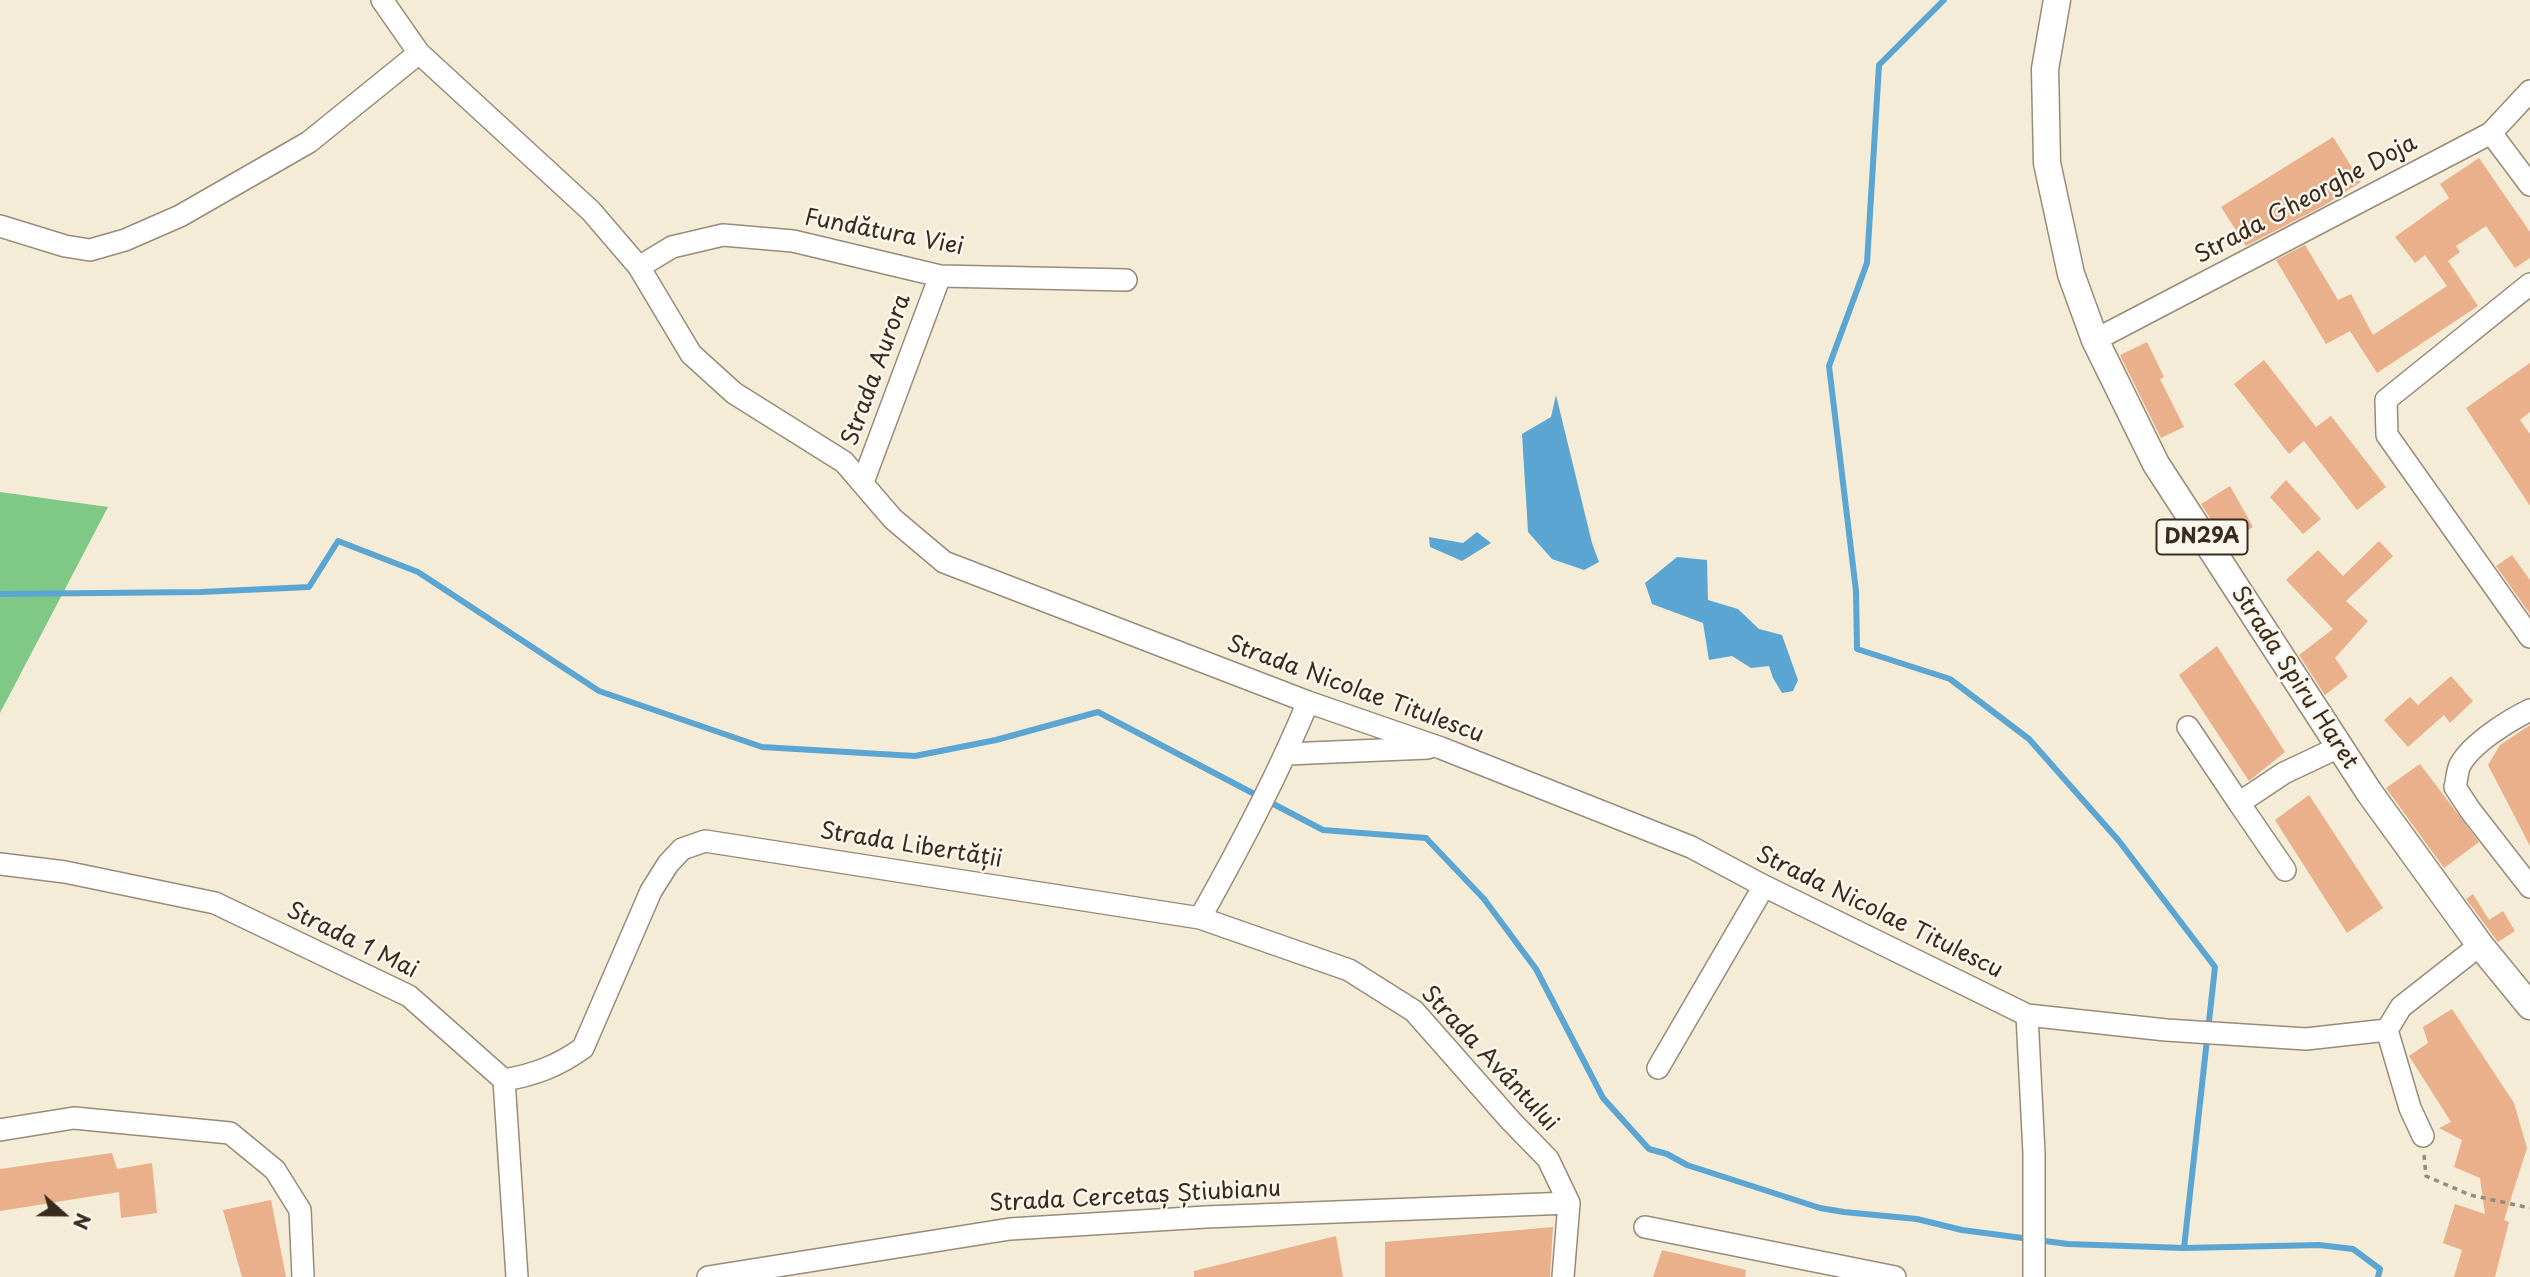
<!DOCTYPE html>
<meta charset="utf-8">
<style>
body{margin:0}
#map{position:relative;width:2530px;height:1277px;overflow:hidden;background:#f4ecd6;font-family:"Playpen Sans",sans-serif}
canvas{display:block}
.north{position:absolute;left:28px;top:1179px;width:70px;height:70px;-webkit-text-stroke:5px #fbf7ec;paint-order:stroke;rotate:111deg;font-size:19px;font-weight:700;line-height:28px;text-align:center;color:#3b2a1e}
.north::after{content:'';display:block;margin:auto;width:24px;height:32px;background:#3b2a1e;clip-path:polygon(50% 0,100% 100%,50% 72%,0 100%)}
</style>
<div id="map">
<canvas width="2530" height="1277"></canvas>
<div class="north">N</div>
</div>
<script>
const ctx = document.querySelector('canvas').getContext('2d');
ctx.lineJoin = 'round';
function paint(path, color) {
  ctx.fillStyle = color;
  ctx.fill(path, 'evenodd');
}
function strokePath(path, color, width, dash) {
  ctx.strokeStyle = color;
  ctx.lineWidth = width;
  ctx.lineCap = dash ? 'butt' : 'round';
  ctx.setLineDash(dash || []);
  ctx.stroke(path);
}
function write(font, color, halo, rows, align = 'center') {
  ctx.font = font + ' "Playpen Sans",sans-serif';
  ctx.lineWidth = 5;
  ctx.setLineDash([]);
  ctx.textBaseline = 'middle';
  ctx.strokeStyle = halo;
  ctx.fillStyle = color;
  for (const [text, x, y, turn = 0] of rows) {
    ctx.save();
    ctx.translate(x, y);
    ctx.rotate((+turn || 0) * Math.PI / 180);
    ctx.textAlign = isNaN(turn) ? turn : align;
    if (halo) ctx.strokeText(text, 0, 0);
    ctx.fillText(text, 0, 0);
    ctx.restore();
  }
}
const green = new Path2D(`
 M 0,492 L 108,507 L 0,713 Z`);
const water = new Path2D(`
 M 1556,395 L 1592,543 L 1599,562 L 1584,570 L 1552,559 L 1528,532 L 1522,434 L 1551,417 Z
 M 1477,532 L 1491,543 L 1462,561 L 1430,547 L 1429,537 L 1463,543 Z
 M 1677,557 L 1707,560 L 1708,600 L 1738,609 L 1759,629 L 1782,635 L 1798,680 L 1793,691 L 1782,693 L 1773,678 L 1769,666 L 1751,668 L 1732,656 L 1709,660 L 1703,623 L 1652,604 L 1645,583 Z`);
const stream = new Path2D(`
 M 1944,0 L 1879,65 L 1867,263 L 1829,366 L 1856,591 L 1857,649 L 1950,679 L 2029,739 L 2119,841 L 2215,967 L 2184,1248
 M 0,594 L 201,592 L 309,587 L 338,541 L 418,572 L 599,691 L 762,747 L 915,756 L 996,740 L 1098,712 L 1323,830 L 1426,838 L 1484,899 L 1536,969 L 1603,1098 L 1649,1149 L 1667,1154 L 1687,1165 L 1820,1208 L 1844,1212 L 1917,1219 L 1962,1230 L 2068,1244 L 2184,1248 L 2319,1245 L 2353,1249 L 2380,1269 L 2378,1277`);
const building = new Path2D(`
 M 2333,137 L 2361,182 L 2325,205 L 2246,246 L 2221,207 Z
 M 2479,158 L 2530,232 L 2530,258 L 2515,268 L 2486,226 L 2456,246 L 2460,252 L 2448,261 L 2478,306 L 2377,373 L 2350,331 L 2326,344 L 2276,260 L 2305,245 L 2338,300 L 2351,294 L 2373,335 L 2447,286 L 2425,255 L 2415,263 L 2395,237 L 2449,198 L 2440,184 Z
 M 2147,342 L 2164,377 L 2160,379 L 2184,427 L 2161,438 L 2120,355 Z
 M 2264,360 L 2316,427 L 2331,416 L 2386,487 L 2357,510 L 2304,441 L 2289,454 L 2234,384 Z
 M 2530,363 L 2530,412 L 2520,420 L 2530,434 L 2530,506 L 2466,408 Z
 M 2286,480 L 2321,519 L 2303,534 L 2270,497 Z
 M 2230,486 L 2253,527 L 2226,543 L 2201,504 Z
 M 2379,541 L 2393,556 L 2346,601 L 2368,621 L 2335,658 L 2348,677 L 2325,695 L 2299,655 L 2333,629 L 2286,580 L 2318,550 L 2343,576 Z
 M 2512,555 L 2530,580 L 2530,614 L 2496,566 Z
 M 2217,646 L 2285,752 L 2249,781 L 2179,675 Z
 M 2451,676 L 2473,701 L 2450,723 L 2444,715 L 2408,747 L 2384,720 L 2410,697 L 2418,705 Z
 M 2530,725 L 2530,846 L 2488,765 L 2500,745 Z
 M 2420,764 L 2479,842 L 2444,868 L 2386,788 Z
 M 2309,795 L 2383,908 L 2347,933 L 2275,820 Z
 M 2473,894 L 2489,920 L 2503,911 L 2515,931 L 2498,942 L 2466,899 Z
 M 2452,1009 L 2514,1103 L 2527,1148 L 2504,1220 L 2509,1222 L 2495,1277 L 2454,1277 L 2462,1250 L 2443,1243 L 2455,1204 L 2485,1214 L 2480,1178 L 2454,1167 L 2462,1140 L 2439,1128 L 2451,1122 L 2409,1056 L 2428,1043 L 2423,1027 Z
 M 112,1153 L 117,1169 L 152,1163 L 157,1213 L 121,1218 L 119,1192 L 0,1211 L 0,1169 Z
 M 271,1200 L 286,1277 L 242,1277 L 223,1210 Z
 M 1553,1227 L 1550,1277 L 1385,1277 L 1385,1242 Z
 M 1336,1236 L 1343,1277 L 1194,1277 L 1194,1271 Z
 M 1662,1250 L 1746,1270 L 1745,1277 L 1653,1277 Z`);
const path = new Path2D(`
 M 2424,1155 L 2426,1176 L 2470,1195 L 2530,1208`);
const minor = new Path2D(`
 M 382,0 L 419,53 L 591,211 L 639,267 L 691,354 L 734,393 L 844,462 L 893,519 L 944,562 L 1308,702 L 1441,748 L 1691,847 L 1764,886 L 2027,1015 L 2166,1030 L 2306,1039 L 2387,1030 L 2401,1007 L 2480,945
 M 2491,133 L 2530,185
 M 0,226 L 65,246 L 90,250 L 125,240 L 180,216 L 309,142 L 419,53
 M 639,267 L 672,247 L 723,235 L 793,241 L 940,276 L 1126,280
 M 2530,284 L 2386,400 L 2387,435 L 2530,637
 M 2095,340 L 2491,133 L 2530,91
 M 863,482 L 940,276
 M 2530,710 C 2509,720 2471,744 2460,765 C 2457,771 2457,780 2455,787 L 2470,810 L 2530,887
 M 2188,727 L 2239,803 L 2284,773 L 2339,747
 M 1287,754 L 1428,748
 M 2239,803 L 2285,870
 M 0,864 L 65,872 L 215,903 L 409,996 L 504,1080 L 517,1277
 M 1200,918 C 1240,847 1277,777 1308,702
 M 2027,1015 L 2034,1153 L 2034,1277
 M 2387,1030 L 2410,1108 L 2423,1136
 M 1658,1068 L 1764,886
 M 504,1080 C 534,1075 558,1066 583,1048 L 651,891 L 668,864 L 682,849 L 705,841 L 1200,918 L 1349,970 L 1414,1011 L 1511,1121 L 1548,1159 L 1569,1203 L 1563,1277
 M 0,1130 L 74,1118 L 230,1133 L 275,1170 L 300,1210 L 303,1277
 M 1645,1227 L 1895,1277
 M 708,1277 L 1010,1229 L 1206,1217 L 1569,1203`);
const major = new Path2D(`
 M 2057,0 L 2045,69 L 2047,163 L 2071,274 L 2095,340 L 2156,464 L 2369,792 L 2480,945 L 2530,1006`);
const shields = [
 [2202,537,91]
];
const shieldNames = [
 ["DN29A",2202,537]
];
const streetNames = [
 ["Strada Gheorghe Doja",2306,200,-28],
 ["Fundătura Viei",884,233,11],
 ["Strada Aurora",877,370,-70],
 ["Strada Spiru Haret",2294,678,57],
 ["Strada Nicolae Titulescu",1355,690,20],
 ["Strada Libertății",911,846,9],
 ["Strada Nicolae Titulescu",1879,913,26],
 ["Strada 1 Mai",352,941,26],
 ["Strada Avântului",1489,1059,47],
 ["Strada Cercetaș Știubianu",1135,1197,-3]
];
paint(green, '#7fc885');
paint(water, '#5ba5d3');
strokePath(stream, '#5ba5d3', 6);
paint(building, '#e9b08b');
strokePath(minor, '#988b7a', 24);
strokePath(major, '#988b7a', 29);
strokePath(path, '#988b7a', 3.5, [5, 5]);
strokePath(minor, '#fff', 21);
strokePath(major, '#fff', 26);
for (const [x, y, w] of shields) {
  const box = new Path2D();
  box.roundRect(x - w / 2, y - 17.5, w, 35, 5);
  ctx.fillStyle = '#fbf7ec';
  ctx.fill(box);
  strokePath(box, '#3b2a1e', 2);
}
write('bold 21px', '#3b2a1e', null, shieldNames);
write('23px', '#3b2a1e', '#fbf7ec', streetNames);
</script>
